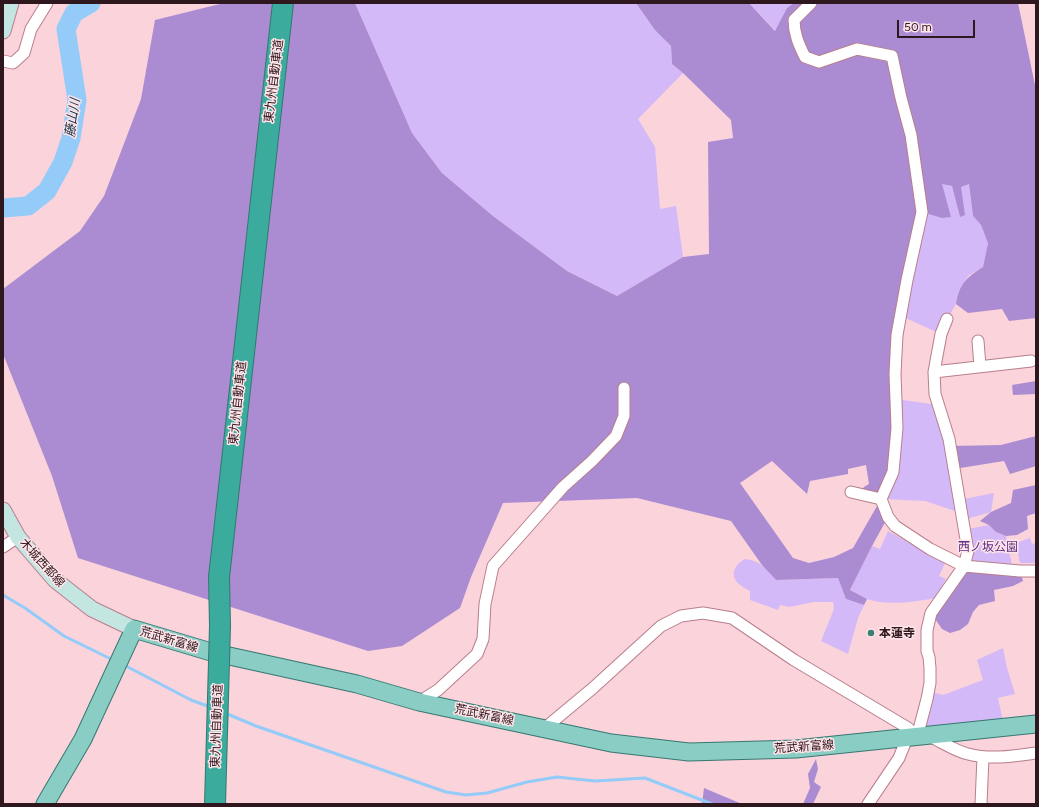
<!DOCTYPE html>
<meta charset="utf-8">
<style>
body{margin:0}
#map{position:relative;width:1039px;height:807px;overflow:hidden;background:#fad3db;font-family:Figtree,sans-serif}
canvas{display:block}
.frame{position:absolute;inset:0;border:4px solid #2e171d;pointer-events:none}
.scale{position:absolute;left:897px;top:20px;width:78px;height:18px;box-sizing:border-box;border:2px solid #2e171d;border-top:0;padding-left:5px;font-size:12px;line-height:14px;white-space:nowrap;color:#2e171d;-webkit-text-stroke:3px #ffe4e9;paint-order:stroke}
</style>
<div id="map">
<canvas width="1039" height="807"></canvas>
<div class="frame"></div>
<div class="scale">50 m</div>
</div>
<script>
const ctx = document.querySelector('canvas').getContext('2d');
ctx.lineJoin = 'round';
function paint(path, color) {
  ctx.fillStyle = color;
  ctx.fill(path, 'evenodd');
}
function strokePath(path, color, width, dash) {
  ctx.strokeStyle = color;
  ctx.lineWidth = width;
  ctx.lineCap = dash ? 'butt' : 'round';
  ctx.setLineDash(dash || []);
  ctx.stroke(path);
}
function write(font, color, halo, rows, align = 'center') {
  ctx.font = font + ' Figtree,"Noto Sans JP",sans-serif';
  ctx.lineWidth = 3;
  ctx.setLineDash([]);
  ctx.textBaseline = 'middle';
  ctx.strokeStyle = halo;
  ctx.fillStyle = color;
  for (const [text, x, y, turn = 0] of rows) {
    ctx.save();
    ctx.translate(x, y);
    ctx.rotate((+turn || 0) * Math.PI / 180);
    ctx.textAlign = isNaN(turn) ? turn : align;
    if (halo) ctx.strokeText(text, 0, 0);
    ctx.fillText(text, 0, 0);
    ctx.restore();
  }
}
const green = new Path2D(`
 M 355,3 L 636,3 L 655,29 L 671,46 L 672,64 L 683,73 L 638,119 L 655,147 L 660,209 L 676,206 L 683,257 L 617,296 L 567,271 L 493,216 L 442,173 L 412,133 Z
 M 749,3 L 794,3 L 787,8 L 776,31 Z
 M 942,184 L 952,186 L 960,217 L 960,187 L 969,184 L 973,216 L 981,225 L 988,243 L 983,267 L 968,276 L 958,293 L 956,304 L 946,321 L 941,334 L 901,316 L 922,212 Z
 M 896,399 L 938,405 L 961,513 L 925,501 L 881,499 Z
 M 994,493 L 991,512 L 967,519 L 964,499 Z
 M 989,525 L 996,532 L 1006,536 L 1012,565 L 977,564 L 973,561 L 968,529 Z
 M 888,531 L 945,563 L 939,576 L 946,579 L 935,598 C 915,602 887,606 867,599 C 861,597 856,593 850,590 L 872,546 L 880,549 Z
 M 1030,538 L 1032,544 L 1036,543 L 1036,563 L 1020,563 L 1016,543 Z
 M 745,559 C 761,561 766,569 776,580 L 839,578 L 846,599 L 864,605 L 858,618 L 848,654 L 821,641 L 834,609 L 833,602 L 814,602 L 789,607 L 780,605 L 778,610 L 750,600 L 750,591 C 747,589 742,587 739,584 C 729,575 735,564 745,559 Z
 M 1003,648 L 1007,668 L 1015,694 L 998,698 L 1003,721 L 919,730 L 929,691 L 943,695 L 983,680 L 977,660 Z`);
const forest = new Path2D(`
 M 224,3 L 355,3 L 412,133 L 442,173 L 493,216 L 567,271 L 617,296 L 683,257 L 709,254 L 708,142 L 733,138 L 731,120 L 683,73 L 672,64 L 671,46 L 655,30 L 636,3 L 749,3 L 775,31 L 787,8 L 794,3 L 1018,3 L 1036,90 L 1036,318 L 1009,321 L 1002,309 L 968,313 L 956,304 C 959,284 967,277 983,267 L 988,243 L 981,225 L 973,216 L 969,184 L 961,187 L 965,215 L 960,217 L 952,186 L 942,184 L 951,217 L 942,218 L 922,212 L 897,335 L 893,472 L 881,499 L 888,517 L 872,546 L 850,590 L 867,599 L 864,605 L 846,599 L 838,578 L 776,580 L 762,565 L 731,521 L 637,498 L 503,503 L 471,577 L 460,608 L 402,646 L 368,651 L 78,558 L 52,476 L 3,354 L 3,289 L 80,231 L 104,196 L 141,99 L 155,20 ZM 772,461 L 807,494 L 810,481 L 848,474 L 848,469 L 866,465 L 869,484 L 864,487 L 859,494 L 881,499 L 853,548 L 834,557 L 809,563 L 793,558 L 740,483 Z
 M 1036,381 L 1036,394 L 1013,395 L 1012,385 Z
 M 1036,436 L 1036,466 L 1010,474 L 1004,461 L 954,469 L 950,446 L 1001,445 Z
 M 1036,485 L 1036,513 L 1027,516 L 1028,529 L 1017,535 L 1006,536 L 996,532 L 989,525 L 980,521 L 991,512 L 1011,503 L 1013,490 Z
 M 964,566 L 1020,571 L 1023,581 L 1013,586 L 994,590 L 995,601 L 979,605 L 973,612 L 968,624 L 960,630 L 950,633 L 942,629 L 931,613 Z
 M 816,759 L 818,769 L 814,782 L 821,787 L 813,804 L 803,804 L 810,788 L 808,774 Z
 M 704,788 L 742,804 L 702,804 Z`);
const stream = new Path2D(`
 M 3,595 L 25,608 L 64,636 L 113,660
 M 124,665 L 191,700 L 210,707
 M 225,713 L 256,726 L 446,792 L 466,795 L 487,793 L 527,782 L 557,777 L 595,781 L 645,778 L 712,804`);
const river = new Path2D(`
 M 3,208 L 28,206 L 47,191 L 63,162 L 71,138 L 77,100 L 66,29 L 74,13 L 91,3`);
const minor = new Path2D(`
 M 811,3 L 794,20 C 794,34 799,45 805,57 L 819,62 L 857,49 L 892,56 L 901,98 L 911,135 L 922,212 L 907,280 L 897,335 L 895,374 L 897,428 L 893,472 L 881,499 L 888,517 L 895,526 L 930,549 L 964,566 L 1020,571 L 1036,571
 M 3,61 L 13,63 L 24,53 L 31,29 L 47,3
 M 978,341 L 980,366
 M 934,372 L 1031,361
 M 851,492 L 881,499
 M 3,547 L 18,537
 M 419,702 L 438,690 L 477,654 L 483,639 L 485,604 L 493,566 L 563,487 L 592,461 L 616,436 L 624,416 L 624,388
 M 545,728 L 593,688 L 661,626 L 681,616 L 703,613 L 732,618 L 794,660 L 908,728 L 917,737 L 927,699 L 930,683 L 930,668 L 929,657 L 927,651 L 927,630 L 931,613 L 964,566 L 968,551 L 949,439 L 935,394 L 934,372 L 941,334 L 947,319
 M 929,736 C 942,742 955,751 968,754 C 991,760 1014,756 1036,753
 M 868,804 L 899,758 L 907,738
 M 981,804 L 983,757`);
const secondary = new Path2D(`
 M 3,31 L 11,3
 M 3,510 L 18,537 L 55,580 L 92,609 L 134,629`);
const primary = new Path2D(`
 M 45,804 L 83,739 L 134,629 L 211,652 L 357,684 L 419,702 L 611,743 L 689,752 L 796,749 L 1036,724`);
const motorway = new Path2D(`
 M 220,626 L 219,577 L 283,3`);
const motorwayBridge = new Path2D(`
 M 215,804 L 220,626`);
const markers = [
 [871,633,4,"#397f76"]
];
const streetNames = [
 ["東九州自動車道",274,81,-83],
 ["東九州自動車道",238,403,-84],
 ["木城西都線",42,563,48],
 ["荒武新富線",169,640,17],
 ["荒武新富線",484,715,12],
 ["東九州自動車道",217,726,-88],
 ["荒武新富線",804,747,-4]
];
const parkNames = [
 ["西ノ坂公園",988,547]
];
const poiNames = [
 ["本蓮寺",879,633]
];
const waterNames = [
 ["藤山川",73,118,-82]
];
paint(green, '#d4b9f8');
paint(forest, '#ab8cd3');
strokePath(stream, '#94cbf8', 3);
strokePath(river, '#94cbf8', 19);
strokePath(minor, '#b87e8c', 13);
strokePath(secondary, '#b87e8c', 17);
strokePath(primary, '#367770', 19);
strokePath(motorway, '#367770', 22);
strokePath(minor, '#fff', 11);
strokePath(secondary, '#c4e6e2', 15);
strokePath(primary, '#89cdc4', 17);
strokePath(motorway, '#3bab9d', 20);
strokePath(motorwayBridge, '#367770', 22, []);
strokePath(motorwayBridge, '#3bab9d', 20);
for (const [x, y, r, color] of markers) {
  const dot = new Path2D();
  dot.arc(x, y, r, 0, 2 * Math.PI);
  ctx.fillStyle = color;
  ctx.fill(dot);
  strokePath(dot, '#ffe4e9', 1.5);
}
write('12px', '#2e171d', '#ffe4e9', streetNames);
write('12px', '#5d3387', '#ffe4e9', parkNames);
write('bold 12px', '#2e171d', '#ffe4e9', poiNames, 'left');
write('italic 13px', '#133148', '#ffe4e9', waterNames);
</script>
